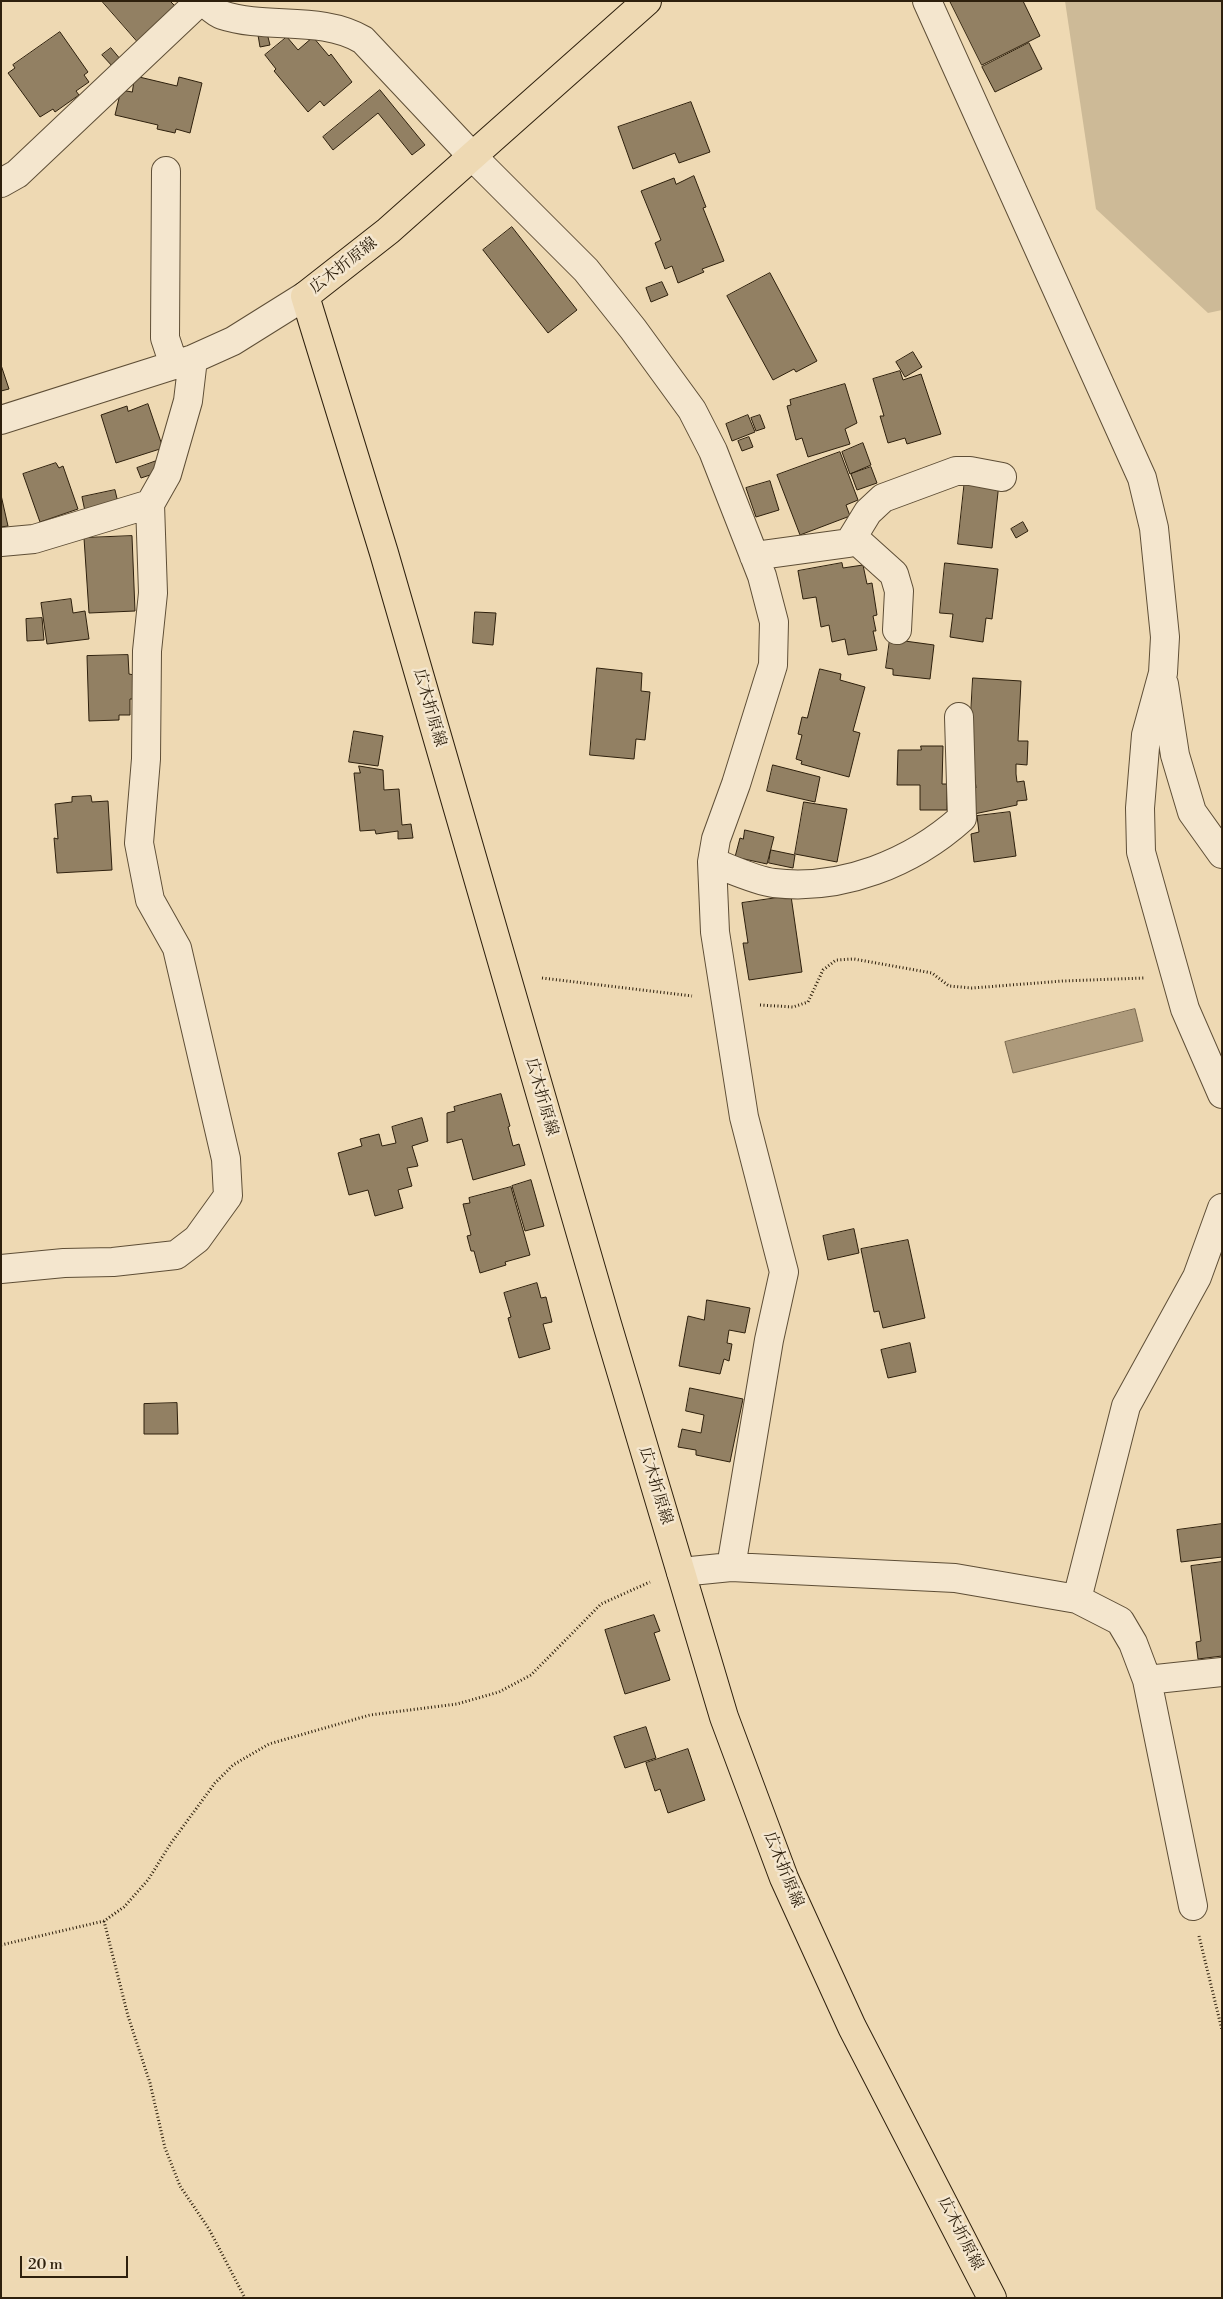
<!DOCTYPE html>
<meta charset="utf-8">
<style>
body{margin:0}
#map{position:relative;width:1223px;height:2299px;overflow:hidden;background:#eed9b3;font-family:"Libre Bodoni",serif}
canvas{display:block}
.frame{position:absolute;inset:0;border:2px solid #2e200d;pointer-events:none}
.scale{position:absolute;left:20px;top:2256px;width:108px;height:22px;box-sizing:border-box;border:2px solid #2e200d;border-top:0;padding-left:6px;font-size:15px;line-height:18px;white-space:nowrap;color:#2e200d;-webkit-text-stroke:4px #f4e6ce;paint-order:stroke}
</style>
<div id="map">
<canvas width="1223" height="2299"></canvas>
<div class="frame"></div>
<div class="scale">20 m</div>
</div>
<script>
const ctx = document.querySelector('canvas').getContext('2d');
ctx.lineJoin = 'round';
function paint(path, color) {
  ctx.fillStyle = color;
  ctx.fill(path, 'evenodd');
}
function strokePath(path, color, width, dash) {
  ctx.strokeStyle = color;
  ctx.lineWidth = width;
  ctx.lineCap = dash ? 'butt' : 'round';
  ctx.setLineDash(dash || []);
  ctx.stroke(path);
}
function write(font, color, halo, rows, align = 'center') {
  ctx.font = font + ' "Libre Bodoni","Noto Serif JP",serif';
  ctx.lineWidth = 5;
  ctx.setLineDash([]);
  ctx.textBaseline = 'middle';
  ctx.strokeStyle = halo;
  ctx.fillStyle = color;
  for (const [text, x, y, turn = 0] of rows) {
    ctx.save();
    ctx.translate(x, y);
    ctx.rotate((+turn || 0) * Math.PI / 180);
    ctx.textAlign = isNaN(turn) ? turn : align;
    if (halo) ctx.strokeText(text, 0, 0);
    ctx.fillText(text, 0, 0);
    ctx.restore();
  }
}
const green = new Path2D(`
 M 1065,1 L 1222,1 L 1222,310 L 1208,313 L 1096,209 Z`);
const water = new Path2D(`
 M 1135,1009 L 1143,1041 L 1013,1073 L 1005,1042 Z`);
const building = new Path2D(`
 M 102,1 L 170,1 L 176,7 L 138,42 Z
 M 950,1 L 1023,1 L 1040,36 L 982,65 Z
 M 60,32 L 88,72 L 84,75 L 89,82 L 76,91 L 79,95 L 55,112 L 53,109 L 40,117 L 8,73 L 15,68 L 13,65 Z
 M 267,33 L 270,45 L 260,47 L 258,35 Z
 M 287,37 L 298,50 L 313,37 L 329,56 L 331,54 L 352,82 L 324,106 L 320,101 L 308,112 L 274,71 L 276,69 L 265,55 Z
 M 1029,43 L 1042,69 L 995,92 L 982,67 Z
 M 111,48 L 121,60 L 113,67 L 102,55 Z
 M 135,76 L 177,86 L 179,77 L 202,83 L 190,133 L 176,129 L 175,133 L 157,129 L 158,125 L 115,115 L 121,90 L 132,92 Z
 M 380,90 L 425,145 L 412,155 L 378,113 L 333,150 L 323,137 Z
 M 691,102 L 710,152 L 679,163 L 675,153 L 633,169 L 618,127 Z
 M 694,176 L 706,207 L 703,208 L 724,261 L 702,269 L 704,272 L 678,283 L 672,266 L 665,269 L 655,243 L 661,240 L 641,191 L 674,178 L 676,184 Z
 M 512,227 L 577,310 L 548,333 L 483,250 Z
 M 770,273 L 817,361 L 796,372 L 794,369 L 773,380 L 727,296 Z
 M 662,282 L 668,295 L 651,302 L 646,288 Z
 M 913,352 L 922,367 L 905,377 L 896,362 Z
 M 1,365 L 9,389 L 1,391 Z
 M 900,371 L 903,380 L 921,374 L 941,434 L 907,444 L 905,438 L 888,443 L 880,416 L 884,416 L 873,379 Z
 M 845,384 L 857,423 L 845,429 L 850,444 L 808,457 L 802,438 L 796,440 L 787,406 L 791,405 L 790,400 Z
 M 148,404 L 163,448 L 116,463 L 101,415 L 127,406 L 128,411 Z
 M 748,415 L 755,432 L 732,441 L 726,424 Z
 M 760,415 L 765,428 L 756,431 L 751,418 Z
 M 749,437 L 753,447 L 742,451 L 738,441 Z
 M 863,443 L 871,465 L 850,474 L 842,452 Z
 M 840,452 L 858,500 L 846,505 L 850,516 L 800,535 L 777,475 Z
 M 159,460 L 153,474 L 141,478 L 137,468 Z
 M 56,463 L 59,468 L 63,466 L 78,509 L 40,522 L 23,474 Z
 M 871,467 L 877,483 L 857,490 L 851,474 Z
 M 965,479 L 999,483 L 992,548 L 958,544 Z
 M 770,481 L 779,510 L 756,517 L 746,488 Z
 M 115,490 L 119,507 L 86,516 L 82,497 Z
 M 1,495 L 8,526 L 1,527 Z
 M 1023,522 L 1028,531 L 1016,538 L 1011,529 Z
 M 132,536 L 135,611 L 89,613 L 84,538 Z
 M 842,563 L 843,568 L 863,565 L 867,584 L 872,583 L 877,615 L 873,616 L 876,631 L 873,631 L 877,650 L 848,655 L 845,639 L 832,642 L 829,625 L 821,627 L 816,597 L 803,599 L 798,571 Z
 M 945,563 L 998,569 L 992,619 L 986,618 L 983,642 L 950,637 L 953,614 L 940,613 Z
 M 71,599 L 73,613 L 85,611 L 89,639 L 47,644 L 41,603 Z
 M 475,612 L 496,613 L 493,645 L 473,643 Z
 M 42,618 L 44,640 L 27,641 L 26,619 Z
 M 890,639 L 934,645 L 930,679 L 893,675 L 893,669 L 886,668 Z
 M 128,655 L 129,674 L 134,675 L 135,699 L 130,699 L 130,715 L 119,715 L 119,720 L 89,721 L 87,656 Z
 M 597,668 L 642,673 L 641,691 L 650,692 L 645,740 L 636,739 L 634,759 L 590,755 Z
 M 820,669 L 841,674 L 840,680 L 865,687 L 853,731 L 860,733 L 849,777 L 801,764 L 802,761 L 796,759 L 802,735 L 798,734 L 802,717 L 807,718 Z
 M 973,678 L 1021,681 L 1018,741 L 1028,741 L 1027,765 L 1016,764 L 1016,774 L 1017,782 L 1024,781 L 1027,800 L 1017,801 L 1017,805 L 974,814 L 970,789 L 976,788 L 974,770 L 968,770 Z
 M 354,731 L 383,736 L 378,766 L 349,762 Z
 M 921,746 L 943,746 L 942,784 L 947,784 L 947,810 L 920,810 L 920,785 L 897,785 L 898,750 L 921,750 Z
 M 773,765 L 820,777 L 815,802 L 767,791 Z
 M 359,766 L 383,770 L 384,790 L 399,789 L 402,825 L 411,824 L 413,838 L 398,839 L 398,831 L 376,834 L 375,830 L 360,831 L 354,773 L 360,773 Z
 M 91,796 L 92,802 L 108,801 L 112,870 L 57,873 L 54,838 L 58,839 L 55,804 L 72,802 L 72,797 Z
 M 804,802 L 847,809 L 837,862 L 795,854 Z
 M 1010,812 L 1016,856 L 974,862 L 971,834 L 979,832 L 977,816 Z
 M 745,830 L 774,837 L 767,864 L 735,857 L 740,838 L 743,839 Z
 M 771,850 L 795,855 L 793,868 L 769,863 Z
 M 791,896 L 802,972 L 749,980 L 743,943 L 748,943 L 742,903 Z
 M 501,1094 L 510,1126 L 508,1127 L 513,1146 L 519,1144 L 525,1165 L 473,1180 L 462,1139 L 447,1143 L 447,1113 L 455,1111 L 454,1107 Z
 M 422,1118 L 428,1141 L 412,1146 L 418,1166 L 407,1168 L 412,1186 L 398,1190 L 403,1208 L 375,1216 L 368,1190 L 349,1195 L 338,1153 L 362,1146 L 360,1139 L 379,1134 L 382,1146 L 396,1143 L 392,1127 Z
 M 531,1180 L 544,1226 L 525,1231 L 512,1186 Z
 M 511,1187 L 530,1255 L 505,1262 L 506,1265 L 480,1273 L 474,1251 L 471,1251 L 467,1236 L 471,1235 L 463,1204 L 470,1203 L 469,1198 Z
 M 854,1229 L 859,1253 L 828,1260 L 823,1236 Z
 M 908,1240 L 925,1318 L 883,1328 L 879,1311 L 874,1312 L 861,1249 Z
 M 537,1283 L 541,1298 L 546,1297 L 552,1322 L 543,1324 L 550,1349 L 519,1358 L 508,1318 L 511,1317 L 504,1293 Z
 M 707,1300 L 750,1308 L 745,1333 L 729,1330 L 727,1343 L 732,1344 L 729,1361 L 724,1359 L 720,1374 L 679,1366 L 688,1316 L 704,1320 Z
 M 910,1343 L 916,1372 L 888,1378 L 881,1350 Z
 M 690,1388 L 743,1399 L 730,1462 L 696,1455 L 696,1450 L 678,1447 L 682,1429 L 701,1433 L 704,1415 L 686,1411 Z
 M 177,1403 L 178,1434 L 144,1434 L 144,1404 Z
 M 1222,1524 L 1222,1557 L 1181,1562 L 1177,1530 Z
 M 1222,1562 L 1222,1656 L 1198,1659 L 1196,1642 L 1201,1641 L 1191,1566 Z
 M 654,1615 L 660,1631 L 654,1633 L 670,1680 L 625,1694 L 605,1630 Z
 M 646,1727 L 656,1758 L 625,1768 L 614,1737 Z
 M 688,1749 L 705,1800 L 668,1813 L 660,1789 L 655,1791 L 646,1763 Z`);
const path = new Path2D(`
 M 542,978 L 692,996
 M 760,1005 L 793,1007 L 808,1002 L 823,970 L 836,960 L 854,959 L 932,973 L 949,986 L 972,988 L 1063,981 L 1144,978
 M 104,1921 L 128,2016 L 150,2083 L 165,2148 L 180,2186 L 209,2229 L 245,2298
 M 1199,1936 L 1222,2030
 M 1,1945 L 104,1921 L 124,1907 L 148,1880 L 171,1843 L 215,1783 L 233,1765 L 269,1744 L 370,1715 L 457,1704 L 499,1692 L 531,1675 L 601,1604 L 650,1582`);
const minor = new Path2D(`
 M 203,1 C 209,6 215,13 222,15 C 267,30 321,15 363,40 L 473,157 L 586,270 L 633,329 L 692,410 L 713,451 L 762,576 L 774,622 L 773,665 L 736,784 L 716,839 L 712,862 L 715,932 L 744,1117 L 784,1272 L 769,1340 L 731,1567
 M 927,1 L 1142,478 L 1154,528 L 1165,637 L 1163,673 L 1146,735 L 1140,808 L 1141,852 L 1185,1009 L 1222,1094
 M 166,171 L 165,338 L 174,365
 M 1,183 L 17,174 L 200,1
 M 1,420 L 193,359 L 233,341 L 305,296
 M 854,538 L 894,574 L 899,591 L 897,630
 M 1,542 L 34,539 L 150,504
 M 754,556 L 849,543 L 868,512 L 883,498 L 956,471 L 970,471 L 1002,477
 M 1164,684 L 1175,755 L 1192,812 L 1222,854
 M 712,862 C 731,869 756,881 774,883 C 842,891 912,863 962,818 L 959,717
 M 1,1269 L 64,1263 L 113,1262 L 176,1255 L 197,1239 L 228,1196 L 226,1159 L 177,948 L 150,900 L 139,843 L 146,759 L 147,651 L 153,593 L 150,504 L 167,474 L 188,401 L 193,359
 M 681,1572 L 731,1567 L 955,1578 L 1077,1599 L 1120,1621 L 1133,1643 L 1147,1680 L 1193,1906
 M 1077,1599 L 1126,1406 L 1197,1277 L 1222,1208
 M 1147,1680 L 1222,1672`);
const major = new Path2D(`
 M 647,1 L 388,231 L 305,296 L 384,553 L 607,1324 L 724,1717 L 784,1878 L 852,2027 L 992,2298`);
const streetNames = [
 ["広木折原線",344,266,-38],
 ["広木折原線",429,708,74],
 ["広木折原線",541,1097,74],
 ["広木折原線",655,1486,73],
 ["広木折原線",783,1870,68],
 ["広木折原線",960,2234,63]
];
paint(green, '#cdba97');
paint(water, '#ad9a7b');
strokePath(water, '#7a694f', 1);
paint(building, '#928063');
strokePath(building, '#2e200d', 1);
strokePath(minor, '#5e4e36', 30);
strokePath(major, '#2e200d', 30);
strokePath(path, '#2e200d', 3, [1, 2.5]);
strokePath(minor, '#f4e6ce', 28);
strokePath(major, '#eed9b3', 28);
write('16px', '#2e200d', '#f4e6ce', streetNames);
</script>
